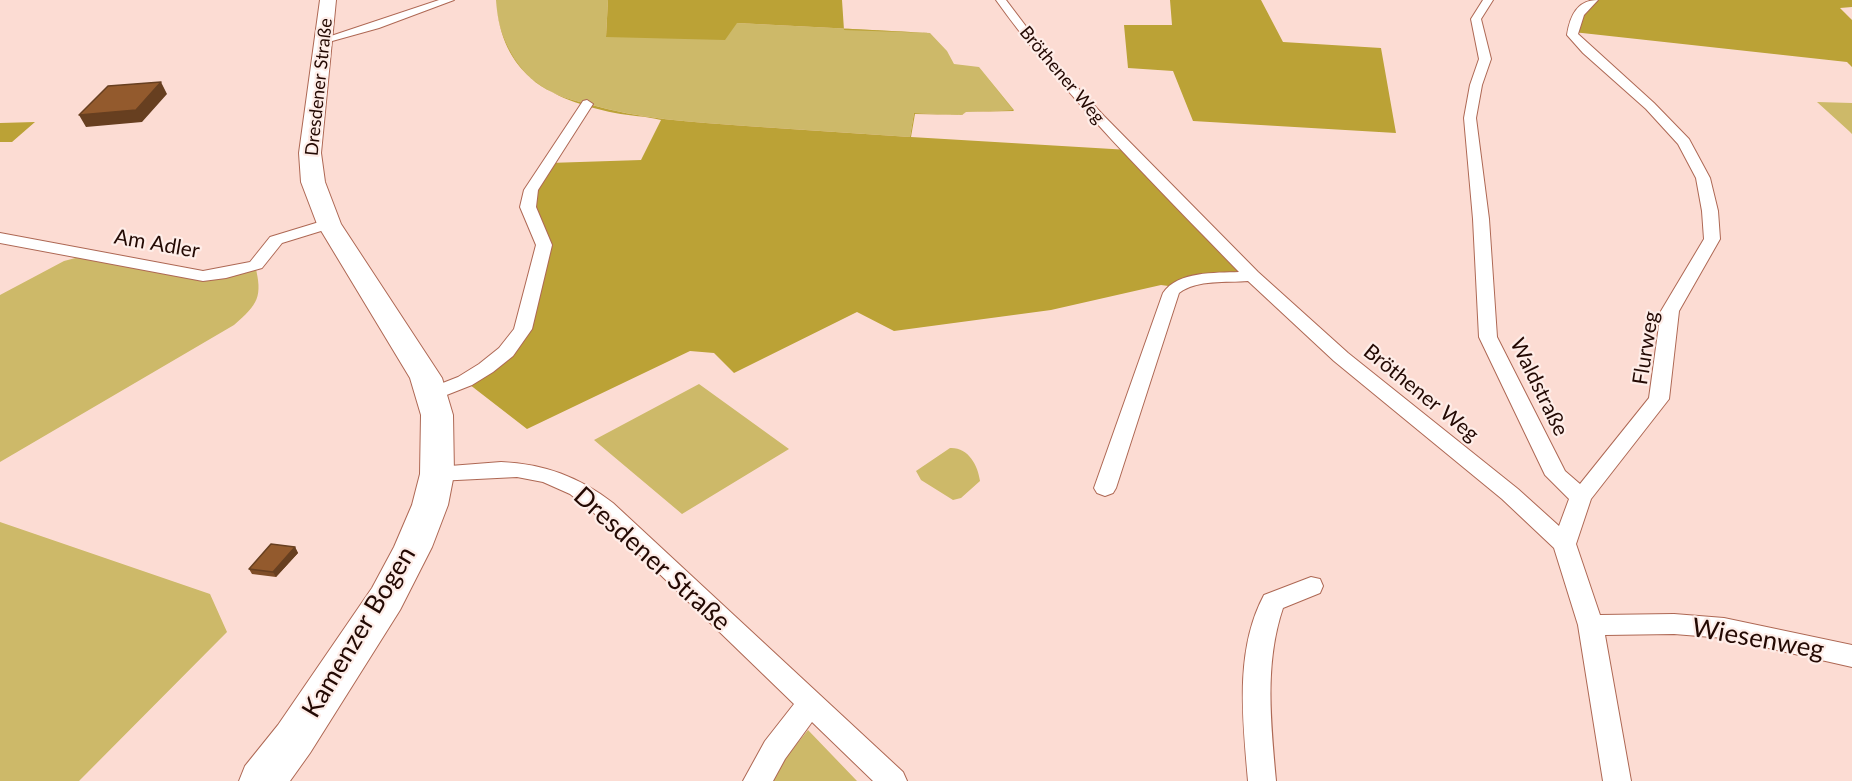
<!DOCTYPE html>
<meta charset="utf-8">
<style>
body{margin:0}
canvas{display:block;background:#fcdcd3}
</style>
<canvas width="1852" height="781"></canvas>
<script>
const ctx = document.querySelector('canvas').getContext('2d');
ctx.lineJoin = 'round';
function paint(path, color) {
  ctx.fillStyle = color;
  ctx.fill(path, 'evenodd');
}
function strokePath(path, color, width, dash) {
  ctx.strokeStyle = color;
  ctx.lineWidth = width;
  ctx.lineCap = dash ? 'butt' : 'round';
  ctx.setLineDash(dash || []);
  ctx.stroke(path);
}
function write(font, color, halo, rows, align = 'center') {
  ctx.font = font + ' Lato,sans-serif';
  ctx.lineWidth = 4.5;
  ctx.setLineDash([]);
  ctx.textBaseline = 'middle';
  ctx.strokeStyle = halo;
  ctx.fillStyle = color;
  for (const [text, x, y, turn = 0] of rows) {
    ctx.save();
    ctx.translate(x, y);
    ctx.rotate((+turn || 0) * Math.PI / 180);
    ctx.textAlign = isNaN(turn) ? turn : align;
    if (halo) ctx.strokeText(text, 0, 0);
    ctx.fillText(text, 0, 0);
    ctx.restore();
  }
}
const green = new Path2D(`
 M 496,0 L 608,0 L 606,36 L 737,23 L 930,33 L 947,51 L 954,64 L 979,67 L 1014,110 L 966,112 L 961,115 L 914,113 L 910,137 C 856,133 801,130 746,126 C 692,122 640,119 588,104 C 571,100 555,95 541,86 C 513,68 498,33 496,0 Z
 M 1817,102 L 1852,103 L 1852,134 L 1849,131 Z
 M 87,255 L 185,274 L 255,265 C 263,297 258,304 234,325 L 0,462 L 0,295 L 64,261 Z
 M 699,384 L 789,449 L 682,514 L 594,440 Z
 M 950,448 C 968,447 978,465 980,481 L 961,498 L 953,500 L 921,480 L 916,471 Z
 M 0,522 L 210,594 L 227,632 L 79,781 L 0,781 Z
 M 808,730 L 857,781 L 771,781 L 779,766 Z`);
const forest = new Path2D(`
 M 496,0 C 498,33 513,67 541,86 C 555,95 571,100 588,104 C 639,119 692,122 746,126 C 800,130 855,133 910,137 L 914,113 L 961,115 L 966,112 L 1013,110 L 979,67 L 954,64 L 947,51 L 930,33 L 737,23 L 725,40 L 606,37 L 608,0 L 842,0 L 844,30 L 930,33 L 947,51 L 954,64 L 979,67 L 1014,111 L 966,112 L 962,115 L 915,114 L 911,137 L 1129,150 L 1251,276 L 1176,287 L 1161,285 L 1051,310 L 894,331 L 857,312 L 734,373 L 714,353 L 690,351 L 527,429 L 465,381 L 506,352 L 544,245 L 528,207 L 549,163 L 641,160 L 661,120 C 646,116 630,116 615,113 C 549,99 501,75 496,0 Z
 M 1170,0 L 1261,0 L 1283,42 L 1381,48 L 1396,133 L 1193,121 L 1173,71 L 1128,68 L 1124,25 L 1172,25 Z
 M 1594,0 L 1852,0 L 1852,7 L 1840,8 L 1852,20 L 1852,67 L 1847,62 L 1573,32 L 1588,3 Z
 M 35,122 L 12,142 L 0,142 L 0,123 Z`);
const minor = new Path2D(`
 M 439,0 L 454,0 L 379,28 L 325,43 L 319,40 Z
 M 996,0 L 1006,0 L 1050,58 L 1104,116 L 1258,272 L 1348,353 L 1518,489 L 1559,526 L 1569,499 L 1545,475 L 1479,337 L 1473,219 L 1464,118 L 1470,85 L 1479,59 L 1471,19 L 1483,0 L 1493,0 L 1481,19 L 1491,59 L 1482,85 L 1476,118 L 1489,219 L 1497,337 L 1565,471 L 1580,484 L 1649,398 L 1661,311 L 1704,239 L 1702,211 L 1696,178 L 1678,144 L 1646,109 L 1583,53 L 1567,35 C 1570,16 1577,0 1598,0 L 1584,15 L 1578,34 L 1654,103 L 1689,139 L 1710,178 L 1718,211 L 1720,239 L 1679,311 L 1669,399 L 1591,499 L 1576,544 L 1600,615 L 1674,614 L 1724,618 L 1852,645 L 1852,667 L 1724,638 L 1674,634 L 1605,635 L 1631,781 L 1603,781 L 1578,625 L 1554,548 L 1502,499 L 1334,361 L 1248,281 C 1226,283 1198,279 1179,293 L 1116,488 L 1113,493 L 1105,496 L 1097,493 L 1094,488 L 1163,293 C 1178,271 1215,273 1239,272 C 1154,184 1067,99 996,0 Z
 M 587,100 L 593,104 L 538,190 L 536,207 L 552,245 L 532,329 L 513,356 L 493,372 L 472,385 L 439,398 L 425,398 L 422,394 L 425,390 L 458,377 L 479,364 L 499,348 L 514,329 L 536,245 L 520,207 L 524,190 L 583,101 Z
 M 329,219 L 334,221 L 337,224 L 334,227 L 282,243 L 262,268 L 226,278 L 203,281 L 0,243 L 0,233 L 203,271 L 250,262 L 270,237 Z
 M 501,462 C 545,464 579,477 613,503 L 903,772 L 907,781 L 873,781 L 812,722 L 785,759 L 773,781 L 743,781 L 765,741 L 794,704 L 610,526 L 570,494 L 543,482 L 517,477 L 437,481 L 429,479 L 426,474 L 429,469 L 437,467 Z
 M 1311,577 L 1320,579 L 1323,586 L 1320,593 L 1283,608 C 1264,664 1271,723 1276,781 L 1248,781 C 1243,720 1234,651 1264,595 Z`);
const primary = new Path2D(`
 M 320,0 L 336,0 L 321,153 L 325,182 L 341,224 L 442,378 L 453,415 L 454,474 L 448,505 L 432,547 L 400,610 L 310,753 L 290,781 L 239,781 L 245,766 L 278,725 L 372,588 L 394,547 L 412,505 L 420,474 L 421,415 L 410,378 L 317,224 L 301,182 L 299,153 Z`);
const wall = new Path2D(`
 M 295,547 L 298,553 L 276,577 L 252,574 L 249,569 Z`);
const shadedWall = new Path2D(`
 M 161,82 L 167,94 L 142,122 L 86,127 L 79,115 Z
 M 295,547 L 298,553 L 276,577 L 273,572 Z`);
const building = new Path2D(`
 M 161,82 L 136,110 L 79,115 L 108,86 Z
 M 271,544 L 295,547 L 273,572 L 249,569 Z`);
const farStreetnames = [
 ["Bröthener Weg",1062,75,50],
 ["Dresdener Straße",319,87,-84]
];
const streetNames = [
 ["Am Adler",157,244,10],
 ["Flurweg",1646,348,-81],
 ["Waldstraße",1539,387,64],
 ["Bröthener Weg",1421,393,39]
];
const nearStreetnames = [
 ["Dresdener Straße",652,559,42],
 ["Kamenzer Bogen",359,632,-59],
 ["Wiesenweg",1758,639,10]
];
paint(green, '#cdb969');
paint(forest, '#bba236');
strokePath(minor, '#ae6854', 2);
strokePath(primary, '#ae6854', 2);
paint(minor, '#fff');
paint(primary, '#fff');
paint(wall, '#7e4d27');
paint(shadedWall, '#673f20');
paint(building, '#935a2d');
strokePath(building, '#673f20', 1.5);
write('18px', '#230903', '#feede8', farStreetnames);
write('21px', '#230903', '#feede8', streetNames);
write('26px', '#230903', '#feede8', nearStreetnames);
</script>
